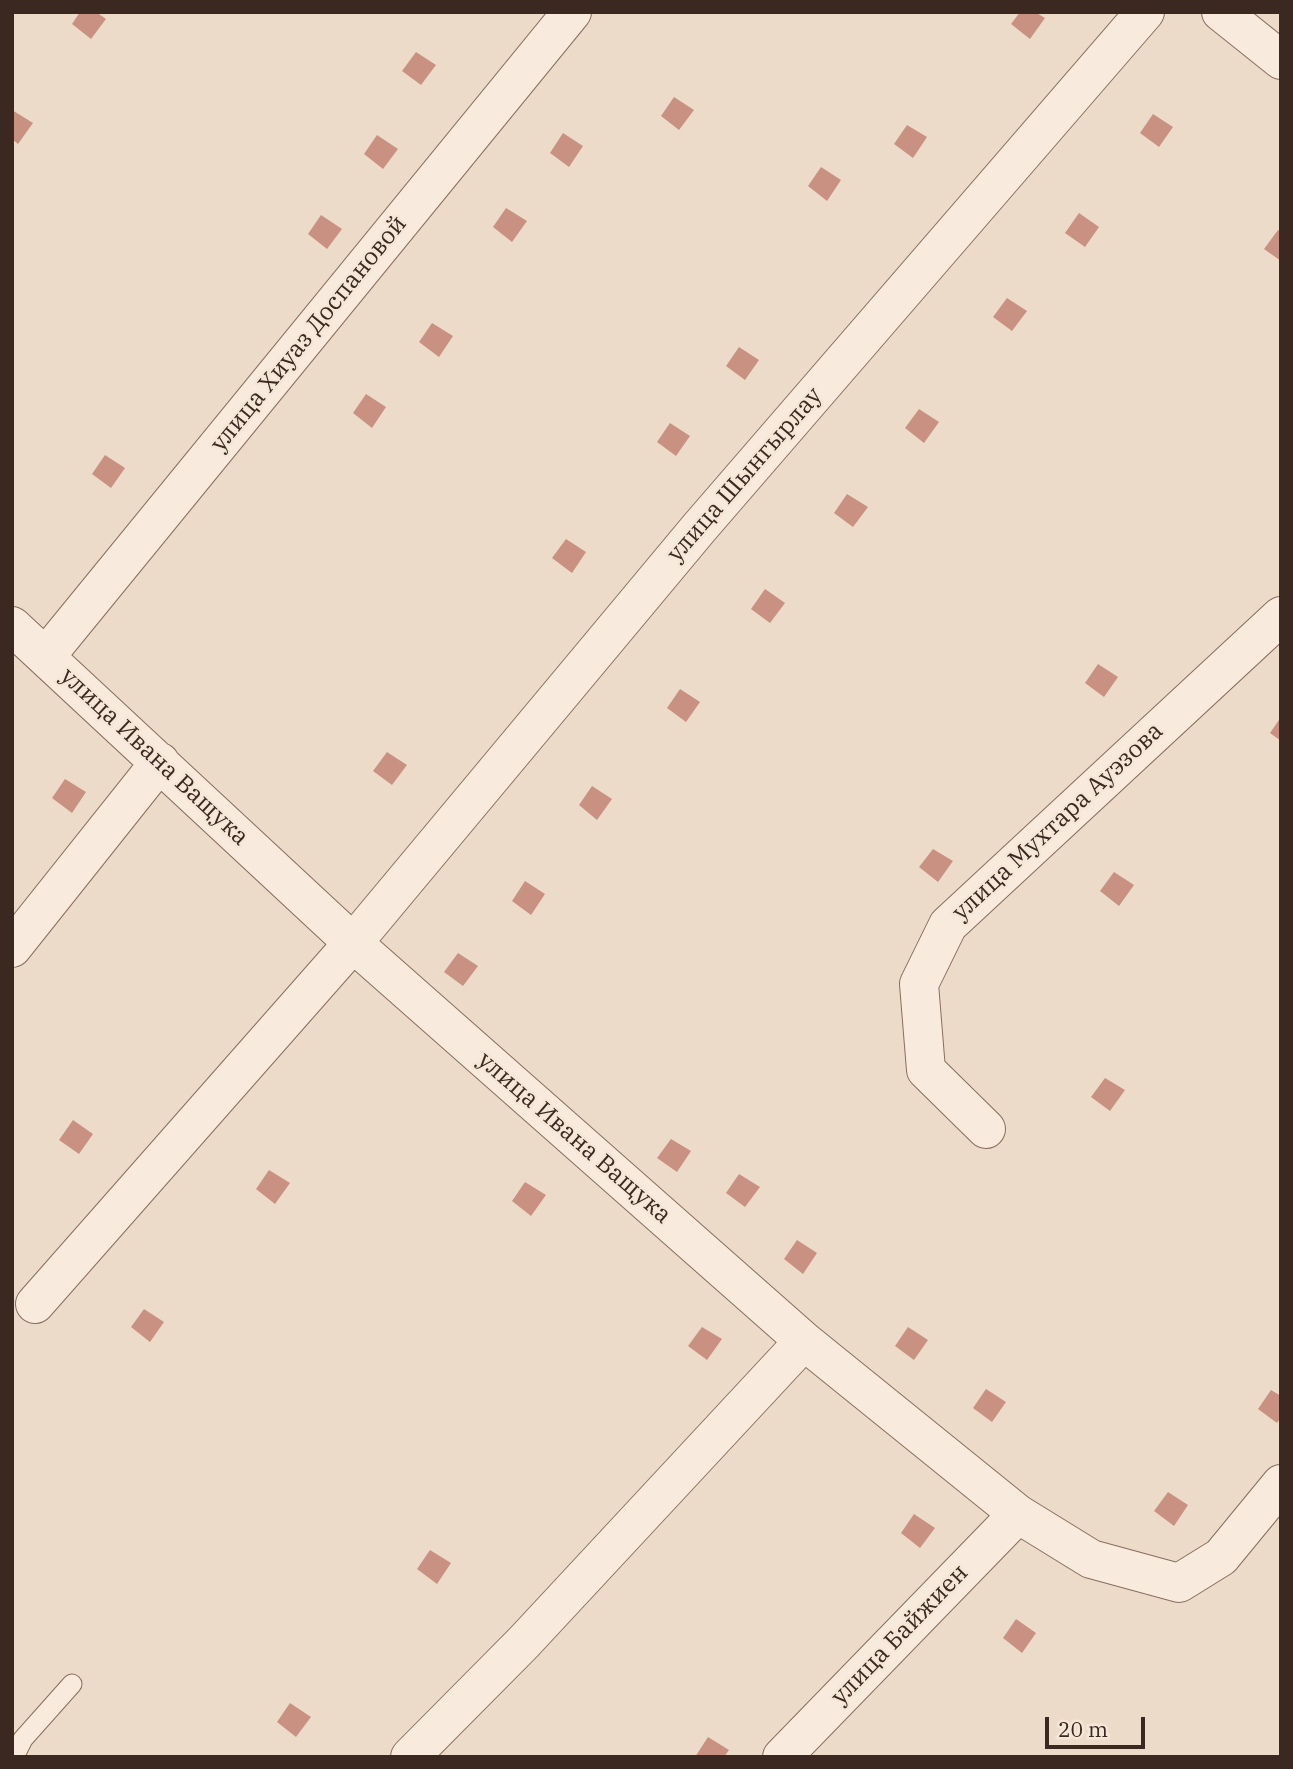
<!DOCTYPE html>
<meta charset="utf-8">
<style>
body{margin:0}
#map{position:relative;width:1293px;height:1769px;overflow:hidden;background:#eddbc9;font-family:"IBM Plex Serif",serif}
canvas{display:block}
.frame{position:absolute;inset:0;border:14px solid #3a2821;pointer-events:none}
.scale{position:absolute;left:1045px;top:1717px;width:100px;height:32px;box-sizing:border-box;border:4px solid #3a2821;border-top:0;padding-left:9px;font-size:21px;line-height:24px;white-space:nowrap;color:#3a2821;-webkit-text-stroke:5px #f5e7d8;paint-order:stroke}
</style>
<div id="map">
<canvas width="1293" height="1769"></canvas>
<div class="frame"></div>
<div class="scale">20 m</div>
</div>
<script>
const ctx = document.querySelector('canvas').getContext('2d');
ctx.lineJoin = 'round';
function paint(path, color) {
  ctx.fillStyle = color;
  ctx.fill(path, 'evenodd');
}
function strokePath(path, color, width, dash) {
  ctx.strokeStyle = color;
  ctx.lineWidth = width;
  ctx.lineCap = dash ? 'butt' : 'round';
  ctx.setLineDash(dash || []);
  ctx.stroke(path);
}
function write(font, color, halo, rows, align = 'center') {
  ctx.font = font + ' "IBM Plex Serif",serif';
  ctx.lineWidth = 5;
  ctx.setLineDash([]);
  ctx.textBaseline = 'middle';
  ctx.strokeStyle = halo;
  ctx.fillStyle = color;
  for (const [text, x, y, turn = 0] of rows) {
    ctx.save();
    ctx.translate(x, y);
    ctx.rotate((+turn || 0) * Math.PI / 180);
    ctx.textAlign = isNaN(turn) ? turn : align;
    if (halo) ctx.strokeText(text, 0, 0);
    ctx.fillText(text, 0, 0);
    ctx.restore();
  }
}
const building = new Path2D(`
 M 80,12 L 96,12 L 106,19 L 91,39 L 72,24 Z
 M 1020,12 L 1035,12 L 1045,18 L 1030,39 L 1011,24 Z
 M 416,52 L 436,65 L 421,85 L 402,71 Z
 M 674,97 L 694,110 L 679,130 L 661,116 Z
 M 12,110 L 33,123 L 18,144 L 12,139 Z
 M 1153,114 L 1173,127 L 1159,147 L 1140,133 Z
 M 907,125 L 927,137 L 913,158 L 894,144 Z
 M 563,133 L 583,146 L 569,167 L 550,153 Z
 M 377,135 L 398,149 L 383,169 L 364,154 Z
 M 821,167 L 841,180 L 827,201 L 808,186 Z
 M 506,208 L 527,221 L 512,242 L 493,227 Z
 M 1079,213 L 1099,227 L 1085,247 L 1065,233 Z
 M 321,215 L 342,229 L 327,249 L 308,234 Z
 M 1278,230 L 1281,232 L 1281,261 L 1264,249 Z
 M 1007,298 L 1027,311 L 1012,331 L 993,317 Z
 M 432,323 L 453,336 L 439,357 L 419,342 Z
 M 739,347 L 759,360 L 745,380 L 726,366 Z
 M 366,394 L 386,407 L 372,428 L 353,413 Z
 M 919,409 L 939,422 L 924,443 L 905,428 Z
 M 670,423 L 690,436 L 676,456 L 657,442 Z
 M 105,455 L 125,468 L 111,488 L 92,474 Z
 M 847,494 L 868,507 L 853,527 L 834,513 Z
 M 566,539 L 586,552 L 572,573 L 552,558 Z
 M 765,589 L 785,603 L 770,623 L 751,609 Z
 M 1098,664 L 1118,677 L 1104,697 L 1085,683 Z
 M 680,689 L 700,702 L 686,722 L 667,708 Z
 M 1281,717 L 1281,741 L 1270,733 Z
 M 387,752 L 407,765 L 392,785 L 373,771 Z
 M 65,779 L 86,792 L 72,813 L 52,798 Z
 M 592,786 L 612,799 L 597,820 L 579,805 Z
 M 933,849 L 953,861 L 938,882 L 919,867 Z
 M 1114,872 L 1134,885 L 1119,906 L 1100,891 Z
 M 525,881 L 545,894 L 531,915 L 512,901 Z
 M 458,953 L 478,966 L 463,986 L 444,972 Z
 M 1105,1078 L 1125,1090 L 1110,1111 L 1091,1097 Z
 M 73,1120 L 93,1134 L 79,1154 L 59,1140 Z
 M 671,1139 L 691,1151 L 677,1172 L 657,1158 Z
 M 269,1170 L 290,1183 L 275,1204 L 256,1189 Z
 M 739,1174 L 760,1187 L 745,1207 L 726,1193 Z
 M 525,1182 L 546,1195 L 531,1216 L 512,1201 Z
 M 797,1240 L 817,1253 L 803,1274 L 784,1259 Z
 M 144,1309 L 164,1322 L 150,1342 L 131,1327 Z
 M 702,1327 L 722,1339 L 707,1360 L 688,1346 Z
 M 908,1327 L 928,1340 L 914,1360 L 895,1346 Z
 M 986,1389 L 1006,1402 L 992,1422 L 973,1408 Z
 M 1271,1390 L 1281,1396 L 1281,1417 L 1277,1423 L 1258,1409 Z
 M 1168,1492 L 1188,1505 L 1174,1526 L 1154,1511 Z
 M 914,1514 L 935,1528 L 920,1548 L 901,1533 Z
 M 430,1550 L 451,1563 L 437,1584 L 417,1569 Z
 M 1016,1619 L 1036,1633 L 1022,1653 L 1003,1638 Z
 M 290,1703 L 311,1717 L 296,1737 L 277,1722 Z
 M 708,1737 L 729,1750 L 724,1757 L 695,1757 Z`);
const lane = new Path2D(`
 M 14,1757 L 23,1739 L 72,1684`);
const street = new Path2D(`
 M 1221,12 L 1281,60
 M 12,626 L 353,943 L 804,1341 L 1018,1514 L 1091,1559 L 1179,1583 L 1221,1557 L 1281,1484
 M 46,656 L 572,12
 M 12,948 L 160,762
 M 986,1129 L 926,1070 L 919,984 L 948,925 L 1281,616
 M 35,1304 L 353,943 L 699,528 L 1145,12
 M 410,1757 L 524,1642 L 804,1341
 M 782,1757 L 1018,1514`);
const streetNames = [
 ["улица Хиуаз Доспановой",309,334,-51],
 ["улица Шынгырлау",745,475,-49],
 ["улица Ивана Ващука",154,757,43],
 ["улица Мухтара Ауэзова",1058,822,-43],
 ["улица Ивана Ващука",574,1138,41],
 ["улица Байжиен",900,1635,-46]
];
paint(building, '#c99181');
strokePath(lane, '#896d5e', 21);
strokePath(street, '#896d5e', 40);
strokePath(lane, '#f8eadc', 19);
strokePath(street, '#f8eadc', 38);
write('24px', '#3a2821', '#f5e7d8', streetNames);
</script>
